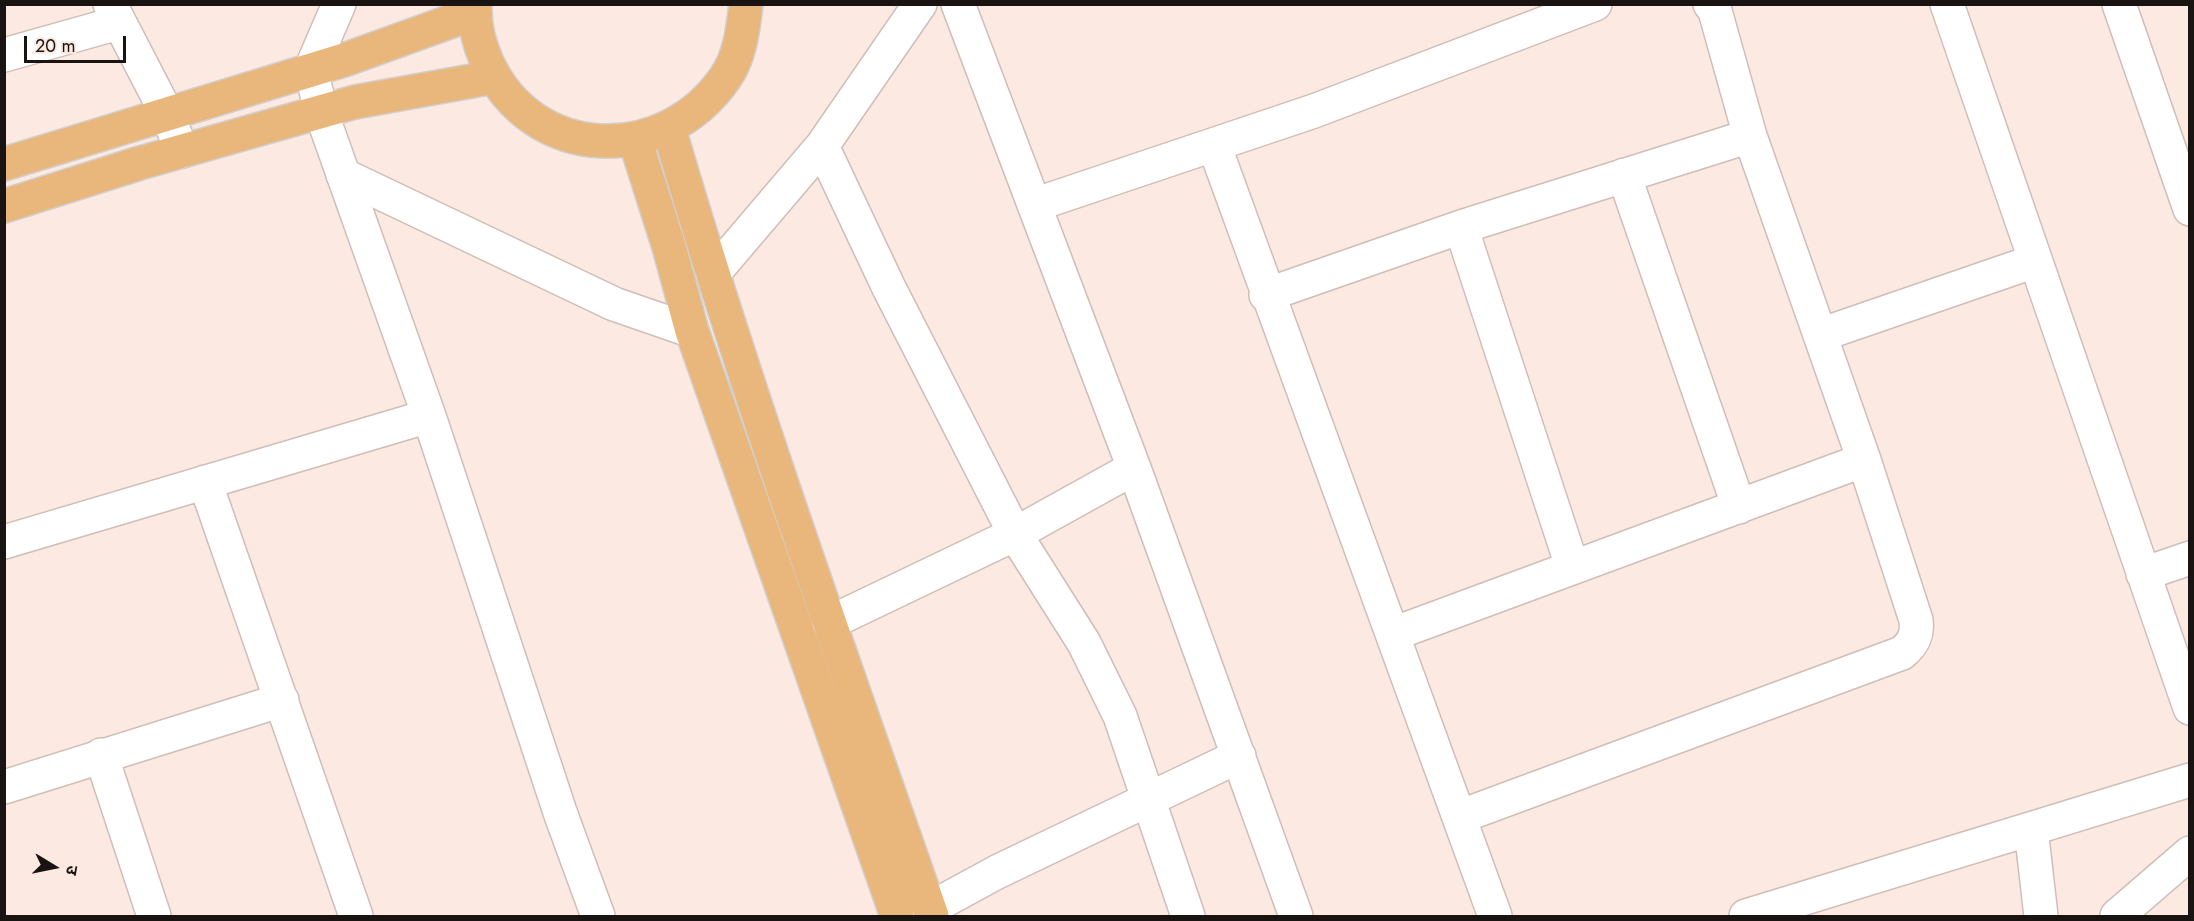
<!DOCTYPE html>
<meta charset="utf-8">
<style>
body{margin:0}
#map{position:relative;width:2194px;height:921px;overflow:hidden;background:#fce9e2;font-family:Jost,"Noto Sans Devanagari",sans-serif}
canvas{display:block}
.frame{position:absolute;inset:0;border:6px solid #191311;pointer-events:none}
.north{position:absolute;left:24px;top:837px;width:60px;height:60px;-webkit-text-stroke:4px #fce9e2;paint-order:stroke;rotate:100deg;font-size:16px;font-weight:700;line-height:24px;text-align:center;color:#191311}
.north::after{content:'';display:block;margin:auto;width:21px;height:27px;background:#191311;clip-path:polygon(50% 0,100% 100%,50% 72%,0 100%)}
.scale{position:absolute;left:24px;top:36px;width:102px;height:27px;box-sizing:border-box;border:3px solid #191311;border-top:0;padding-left:8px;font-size:18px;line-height:21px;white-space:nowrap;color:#191311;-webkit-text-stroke:4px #fce9e2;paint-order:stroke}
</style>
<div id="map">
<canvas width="2194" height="921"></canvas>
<div class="frame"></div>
<div class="north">उ</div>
<div class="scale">20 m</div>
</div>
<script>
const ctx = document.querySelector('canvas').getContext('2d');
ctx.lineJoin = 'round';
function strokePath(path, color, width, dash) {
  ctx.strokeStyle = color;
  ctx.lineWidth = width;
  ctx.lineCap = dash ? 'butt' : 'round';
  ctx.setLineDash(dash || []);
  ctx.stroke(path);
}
const minor = new Path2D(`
 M 110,4 L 167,114 L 182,151
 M 339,4 L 311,69 L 321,112 L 429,416 L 561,815 L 598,916
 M 958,4 L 1134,468 L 1296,916
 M 1947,4 L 2190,708
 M 2119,4 L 2190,209
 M 4,55 L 118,23
 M 1214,145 L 1495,916
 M 822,146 L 889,288 L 1015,534 L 1084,643 L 1120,716 L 1188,916
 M 343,175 L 614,304 L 692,331
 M 1624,175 L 1739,507
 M 1034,205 L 1314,111 L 1595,4
 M 1461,227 L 1572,566
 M 713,274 L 822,146 L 920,4
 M 1266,295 L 1461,227 L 1750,136
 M 1820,335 L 2035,261
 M 205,482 L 356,916
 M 4,542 L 429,416
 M 2143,574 L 2190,558
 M 829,623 L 1015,534 L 1134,468
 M 1393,634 L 1864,460
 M 101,755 L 154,916
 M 4,787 L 282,700
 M 1459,817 L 1902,653 C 1913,644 1918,635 1916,620 L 1864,460 L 1750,136 L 1715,11 L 1710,4
 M 2031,829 L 2041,916
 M 929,909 L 997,872 L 1239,756
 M 1746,916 L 2190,780
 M 2117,916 L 2190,853`);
const major = new Path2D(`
 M 475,4 C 474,24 479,44 487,62 C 533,163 664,166 725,78 C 740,57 743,30 746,4
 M 669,129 C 747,395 841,655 932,916
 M 635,140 L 669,247 L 692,331 L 897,916
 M 4,164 L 344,60 L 474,13
 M 4,206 L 140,163 L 355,102 L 494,77`);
strokePath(minor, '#cfbeb7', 36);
strokePath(major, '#d1d0cf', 36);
strokePath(minor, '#fff', 33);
strokePath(major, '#e9b67b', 33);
</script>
